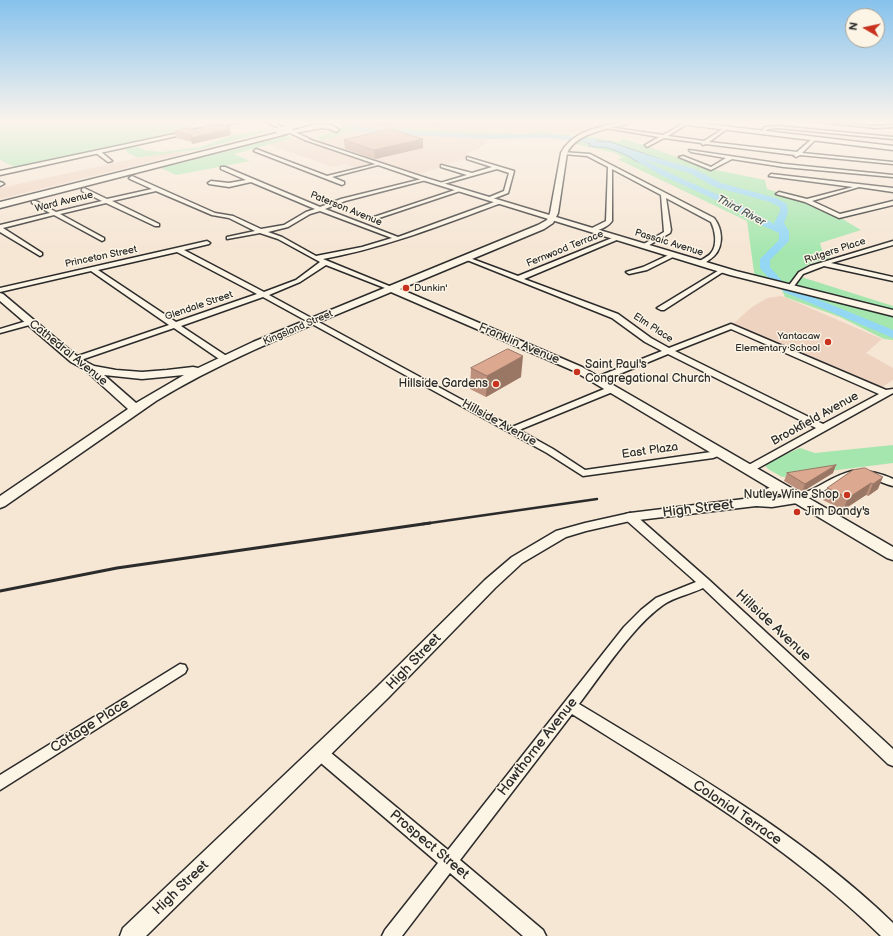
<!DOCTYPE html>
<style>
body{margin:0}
#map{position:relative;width:893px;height:936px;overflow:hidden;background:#f6e6d4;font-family:"Balsamiq Sans",sans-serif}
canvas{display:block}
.north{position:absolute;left:845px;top:8px;width:40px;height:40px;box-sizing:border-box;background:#fcf5e5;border:1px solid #a8a49b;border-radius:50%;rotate:279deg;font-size:11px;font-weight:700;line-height:16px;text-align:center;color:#2b2b2b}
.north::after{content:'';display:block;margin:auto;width:14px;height:18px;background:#c8321e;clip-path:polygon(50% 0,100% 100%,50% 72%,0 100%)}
</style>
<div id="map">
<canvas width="893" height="936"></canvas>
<div class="north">N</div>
</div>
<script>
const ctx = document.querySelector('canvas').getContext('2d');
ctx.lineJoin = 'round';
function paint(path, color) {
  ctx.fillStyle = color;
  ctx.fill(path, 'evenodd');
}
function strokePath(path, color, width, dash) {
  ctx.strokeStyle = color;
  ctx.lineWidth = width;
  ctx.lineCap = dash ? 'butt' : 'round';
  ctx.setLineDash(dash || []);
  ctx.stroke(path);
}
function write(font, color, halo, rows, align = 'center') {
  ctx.font = font + ' "Balsamiq Sans",sans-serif';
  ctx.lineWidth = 3;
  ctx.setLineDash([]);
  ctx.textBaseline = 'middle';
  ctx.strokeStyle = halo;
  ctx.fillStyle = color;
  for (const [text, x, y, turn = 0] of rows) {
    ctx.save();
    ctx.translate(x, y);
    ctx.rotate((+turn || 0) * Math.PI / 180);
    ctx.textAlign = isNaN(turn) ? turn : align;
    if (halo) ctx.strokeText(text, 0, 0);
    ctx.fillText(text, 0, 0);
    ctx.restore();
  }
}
const built = new Path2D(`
 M 348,122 L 619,122 L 577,135 L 568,132 L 560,134 L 539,131 L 529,134 L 390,128 L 377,133 L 489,137 L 490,139 L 483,146 L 465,155 L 472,157 L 440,166 L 442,167 L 417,175 L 321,141 L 353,131 L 368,132 L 376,129 L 359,127 Z
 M 293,138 L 310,143 L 372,165 L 357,168 L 345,164 L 333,167 L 267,144 Z
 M 189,152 L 0,199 L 0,188 L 142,157 L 163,153 Z
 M 782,296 L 882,339 L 866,353 L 893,368 L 893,380 L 882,387 L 733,324 L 752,307 L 767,298 Z`);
const green = new Path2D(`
 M 3,122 L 179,122 L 199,128 L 15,167 L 0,160 L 0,123 Z
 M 344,122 L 348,122 L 359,127 L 377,129 L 368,132 L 353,131 L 321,141 L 321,140 L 317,137 L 342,128 L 341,123 Z
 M 390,128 L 529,134 L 539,131 L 557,134 L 573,135 C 564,139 553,135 543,136 C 487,137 431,135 375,133 Z
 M 272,129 L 274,130 L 201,149 L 142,157 L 136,157 L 128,153 L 124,148 L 138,147 L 145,150 L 161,152 L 201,147 L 234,135 Z
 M 583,135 L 619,142 L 623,139 L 637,143 L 711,169 L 765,180 L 767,189 L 806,201 L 839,217 L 861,230 L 820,243 L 822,250 L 830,258 L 809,264 L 795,275 L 893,306 L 893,340 L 884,339 L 840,317 L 785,297 L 782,290 L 755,279 L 747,221 L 617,159 L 623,158 L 615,153 L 570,143 Z
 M 287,136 L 293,138 L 234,154 L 250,161 L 176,175 L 161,168 Z
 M 893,445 L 893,463 L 782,477 L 768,469 L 764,464 L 800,448 L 815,453 Z`);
const water = new Path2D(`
 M 579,139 L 611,142 L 663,160 L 643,158 L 645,162 L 638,162 L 624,154 L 608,148 L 588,146 L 591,144 L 578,140 Z`);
const river = new Path2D(`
 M 339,122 C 349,121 359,127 370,129 L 489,135 L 547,134 L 594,139 L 597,141 L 594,143 L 547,138 L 489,139 L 370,133 L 355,130 Z
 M 635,153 L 641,153 L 695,169 L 721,183 L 776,198 L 787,204 L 788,212 L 784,223 L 789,231 L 789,241 L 770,260 L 770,267 L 783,282 L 782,284 L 774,284 L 760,268 L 760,259 L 779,240 L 779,233 L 761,225 L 729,206 L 661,175 L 638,162 L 639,160 L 645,160 L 678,177 L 735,202 L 776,225 L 774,223 L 780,212 L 780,207 L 770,202 L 715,187 L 689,173 L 635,157 Z
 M 788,287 L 893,330 L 893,338 L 784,292 L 782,290 L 784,288 Z`);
const minor = new Path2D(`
 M 686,122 L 687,124 L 668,136 L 704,141 L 726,127 L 727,129 L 709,142 L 797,152 L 813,138 L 815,140 L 802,153 L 893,162 L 893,164 L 800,155 L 796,157 L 794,156 L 795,155 L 706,144 L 703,145 L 701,143 L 664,138 L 647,147 L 645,145 L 659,137 L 606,128 L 608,127 L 663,135 Z
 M 818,122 L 876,126 L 893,125 L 893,127 L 876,128 Z
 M 778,126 L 893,137 L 893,139 L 778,128 L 767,129 L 763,134 L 760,133 L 765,127 Z
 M 256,149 L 327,176 L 380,163 L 382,164 L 332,177 L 344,182 L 344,184 L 342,185 L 254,151 Z
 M 689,150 L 783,164 L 893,175 L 893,177 L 784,167 L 732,159 L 711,170 L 679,157 L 683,156 L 711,167 L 726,158 L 691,152 Z
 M 96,151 L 100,151 L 112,161 L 108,162 L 96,153 Z
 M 562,152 L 590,154 L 714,218 C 724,231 724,251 709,260 C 705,263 702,265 698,264 L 698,262 C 702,259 708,257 711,253 C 718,245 715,230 711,222 L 666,198 L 671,230 L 670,233 L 646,247 L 642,247 L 642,245 L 664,232 L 661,195 L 612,169 L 612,221 C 608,227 597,232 590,231 L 590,229 L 606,221 L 608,167 L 587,156 L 564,154 Z
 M 467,157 L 514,171 L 508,193 L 490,200 L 487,198 L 504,191 L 509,173 L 497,169 L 440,185 L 440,183 L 467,175 L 441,167 L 441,165 L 472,173 L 492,167 L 467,159 Z
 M 221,167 L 225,167 L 320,207 L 341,199 L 426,178 L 426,180 L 345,201 L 325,209 L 398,237 L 497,201 L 501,201 L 501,203 C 442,225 384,248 323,259 L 394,288 L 394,290 L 390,290 L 326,265 L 300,282 L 269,295 L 512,427 L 609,387 L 615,387 L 616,389 L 615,391 L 519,430 L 553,449 L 585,470 L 711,452 L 720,449 L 725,452 L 723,454 L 713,458 L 583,476 L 547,453 L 263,297 L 181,326 L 228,357 L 228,361 L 222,361 L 174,328 L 75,362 L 72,362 L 72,358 L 169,325 L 91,271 L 0,292 L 0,288 L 207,241 L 210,243 L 209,244 L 184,250 L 264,292 L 296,280 L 320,262 L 278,239 L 260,233 L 227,239 L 227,237 L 255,231 L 229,218 L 212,215 L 156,191 L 112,201 L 159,224 L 159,226 L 155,226 L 106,203 L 60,214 L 104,238 L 104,240 L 102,241 L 54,215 L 3,228 L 42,253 L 42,255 L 40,256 L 0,232 L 0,225 L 50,213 L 32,203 L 32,201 L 36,201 L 56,212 L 102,201 L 82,191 L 82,189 L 84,188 L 107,199 L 152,189 L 130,179 L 129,178 L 132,176 L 215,213 L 233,216 L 261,229 L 284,225 L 306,212 L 315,209 L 251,182 L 229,187 L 209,184 L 208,183 L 211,181 L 229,183 L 246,180 L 221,169 ZM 320,211 L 392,238 L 362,247 L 316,256 L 282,237 L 268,232 L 288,227 L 310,214 ZM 177,252 L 257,294 L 176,322 L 98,270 Z
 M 771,174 L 893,188 L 893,192 L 859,187 L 812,201 L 840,214 L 893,201 L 893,205 L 839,218 L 805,202 L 776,194 L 779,192 L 807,199 L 853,187 L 769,176 Z
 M 0,182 L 3,183 L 4,184 L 0,186 Z
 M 458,189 L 463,190 L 376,219 L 371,218 Z
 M 617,236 L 620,238 L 619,239 L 524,279 L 618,314 L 651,338 L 669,348 L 731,324 L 886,390 L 893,389 L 893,393 L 753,471 L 745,471 L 744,469 L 745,467 L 816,428 L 668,354 L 600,382 L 594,382 L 593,380 L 594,378 L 662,351 L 645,342 L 612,318 L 462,258 L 467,257 L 518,276 ZM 731,329 L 879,394 L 823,424 L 675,351 Z
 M 893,241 L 893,245 L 831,263 L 893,277 L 893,281 L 824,266 L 803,274 L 792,289 L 787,288 L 799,272 L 810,266 Z
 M 673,253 L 676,255 L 675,256 L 647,270 L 629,274 L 626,272 L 643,267 Z
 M 721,269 L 726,270 L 664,310 L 661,310 L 657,308 Z
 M 30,320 L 33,320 L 33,324 L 0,333 L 0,329 Z
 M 852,471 C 866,470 880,473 893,479 L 893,486 C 884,484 876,479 866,477 C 841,474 822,496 799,502 L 794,499 C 797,494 805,493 811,490 C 825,483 836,475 852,471 Z
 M 630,513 L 634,514 L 709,580 L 893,749 L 893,766 L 888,764 L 703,588 C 691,594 674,597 663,605 C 633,626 602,674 579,704 C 688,770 801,834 893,923 L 893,936 L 881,936 C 790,847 679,781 572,714 L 460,860 L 543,930 L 546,936 L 523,936 L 450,873 L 402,936 L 382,936 L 385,930 L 438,863 L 315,758 L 313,753 L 315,748 L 320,746 L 325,748 L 448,850 L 624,627 L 641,610 L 656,598 L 696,582 L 626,520 L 625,517 L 626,514 Z
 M 180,664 L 185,665 L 187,669 L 185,673 L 0,790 L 0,775 Z`);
const tertiary = new Path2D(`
 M 305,138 L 426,178 L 736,271 L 893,310 L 893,316 L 730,275 L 422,180 L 305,140 Z
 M 781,484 L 785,485 L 787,488 L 785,491 L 767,499 L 799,495 L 803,496 L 805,499 L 803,502 L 772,507 L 756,506 L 630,521 L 586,531 L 566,537 L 522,563 L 495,588 L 388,698 L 146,936 L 120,936 L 123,928 L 376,688 L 485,580 L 512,557 L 556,531 L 585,523 L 630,513 L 752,498 L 760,491 Z`);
const secondary = new Path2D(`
 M 231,122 L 240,122 L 0,175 L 0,171 Z
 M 622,122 L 631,122 C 626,125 619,126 613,127 C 596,132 575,136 567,153 L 558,213 L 553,223 L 544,229 L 400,289 L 582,367 L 893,547 L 893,560 L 887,558 L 574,371 L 391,292 C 312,325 230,356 156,401 L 5,506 L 0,508 L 0,496 L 128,409 L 84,369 L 71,362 L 0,301 L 0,293 L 3,294 L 79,358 L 94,366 L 116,370 L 142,372 L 167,370 L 193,367 L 198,368 L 253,342 L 538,225 L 547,220 L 550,213 L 561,153 C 572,131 600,127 622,122 ZM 104,375 L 142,379 L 184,375 L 136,403 Z
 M 676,122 L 690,122 L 893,146 L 893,150 L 679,124 Z`);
const primary = new Path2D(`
 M 266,122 L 273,122 L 310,139 L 305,140 Z`);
const trunk = new Path2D(`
 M 267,122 L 274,122 L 271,124 Z
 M 316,124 C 325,124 333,124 339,130 L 336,132 L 330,129 L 322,128 L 294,133 L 291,131 Z
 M 285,131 L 288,133 L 287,134 L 0,208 L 0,202 Z`);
const railFar1 = new Path2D(`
 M 423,524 L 597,499`);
const rail = new Path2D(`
 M 0,591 L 117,568 L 430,523`);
const trunkBridge = new Path2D(`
 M 280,131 L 289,129`);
const wall = new Path2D(`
 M 356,122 L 403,122 L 386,126 Z
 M 416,122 L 453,122 L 435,126 Z
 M 527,122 L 551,122 L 542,125 Z
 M 229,126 L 231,135 L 192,144 L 192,142 L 176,138 L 175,131 L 198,131 Z
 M 423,139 L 423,148 L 375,159 L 345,149 L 344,140 Z
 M 471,368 L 521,377 L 486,397 L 470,389 Z
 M 865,468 L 878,489 L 868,496 L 866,495 L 843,510 L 823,500 L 827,488 Z
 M 787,473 L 833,473 L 802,492 L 784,481 Z`);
const shadedWall = new Path2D(`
 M 386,122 L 403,122 L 386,126 Z
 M 435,122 L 453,122 L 435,126 Z
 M 542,122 L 551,122 L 542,125 Z
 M 230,129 L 231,135 L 192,144 L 191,138 Z
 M 423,139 L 423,148 L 375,159 L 374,150 Z
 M 523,356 L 521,377 L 486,397 L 487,376 Z
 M 836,465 L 833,473 L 802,492 L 805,484 Z
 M 883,477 L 878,489 L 868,496 L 873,484 Z
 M 871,483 L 866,495 L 843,510 L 848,498 Z`);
const building = new Path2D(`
 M 206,125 L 229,126 L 230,129 L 191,138 L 192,136 L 175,131 L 188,128 L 198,131 Z
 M 391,129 L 423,139 L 374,150 L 344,140 Z
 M 508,349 L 523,356 L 487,376 L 471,368 Z
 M 836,465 L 805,484 L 787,473 Z
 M 865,468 L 883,477 L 873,484 L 871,483 L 848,498 L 827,488 L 853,470 Z`);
const markers = [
 [406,288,4,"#c8321e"],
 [828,342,4,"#c8321e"],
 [577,372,4,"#c8321e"],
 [496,384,4,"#c8321e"],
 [847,495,4,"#c8321e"],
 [797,512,4,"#c8321e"]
];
const farStreetnames = [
 ["Ward Avenue",64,202,-14],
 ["Paterson Avenue",346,209,22],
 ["Passaic Avenue",669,243,17],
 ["Fernwood Terrace",565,249,-22],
 ["Rutgers Place",835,251,-18],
 ["Princeton Street",101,257,-12],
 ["Glendale Street",199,306,-19],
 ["Kingsland Street",298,328,-23],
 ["Elm Place",653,328,33]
];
const farPoinames = [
 ["Dunkin'",414,288],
 ["Yantacaw",820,336,"right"],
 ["Elementary School",820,348,"right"]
];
const farWaternames = [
 ["Third River",741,211,28]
];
const streetNames = [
 ["Franklin Avenue",519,344,23],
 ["Cathedral Avenue",68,353,39],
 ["Brookfield Avenue",815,419,-29],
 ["Hillside Avenue",499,423,29],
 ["East Plaza",650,451,-8]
];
const poiNames = [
 ["Saint Paul's",585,365],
 ["Congregational Church",585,379],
 ["Hillside Gardens",488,384,"right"],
 ["Nutley Wine Shop",839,495,"right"],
 ["Jim Dandy's",805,512]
];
const nearStreetnames = [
 ["High Street",698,509,-7],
 ["Hillside Avenue",773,626,43],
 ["High Street",414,662,-46],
 ["Cottage Place",90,726,-32],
 ["Hawthorne Avenue",538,747,-52],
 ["Colonial Terrace",737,813,34],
 ["Prospect Street",429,845,40],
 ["High Street",181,888,-44]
];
paint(built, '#eed3c0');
paint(green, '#a5e6ae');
paint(water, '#93d7f5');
strokePath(water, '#6992a4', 1);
paint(river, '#93d7f5');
strokePath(minor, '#2b2b2b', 3);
strokePath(tertiary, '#2b2b2b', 3);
strokePath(secondary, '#2b2b2b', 3);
strokePath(primary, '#2b2b2b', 3);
strokePath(trunk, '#2b2b2b', 3);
paint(minor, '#fcf5e5');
paint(tertiary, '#fcf5e5');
paint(secondary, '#fcf5e5');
paint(primary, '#fcf5e5');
paint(trunk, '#fcf5e5');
strokePath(railFar1, '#2b2b2b', 2.5);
strokePath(rail, '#2b2b2b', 3);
strokePath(trunkBridge, '#2b2b2b', 9, []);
strokePath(trunkBridge, '#fcf5e5', 8);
paint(wall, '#bd907c');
paint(shadedWall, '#9a7665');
paint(building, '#dca890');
strokePath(building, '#9a7665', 1);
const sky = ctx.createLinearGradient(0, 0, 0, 253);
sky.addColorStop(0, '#86c2ed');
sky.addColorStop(0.48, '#fbf4ec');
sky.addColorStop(1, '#fbf4ec00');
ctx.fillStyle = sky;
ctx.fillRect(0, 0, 893, 253);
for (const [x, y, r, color] of markers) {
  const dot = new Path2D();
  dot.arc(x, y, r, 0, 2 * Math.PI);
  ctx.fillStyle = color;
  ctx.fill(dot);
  strokePath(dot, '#fcf5e5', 1.5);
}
write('10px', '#2b2b2b', '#fcf5e5', farStreetnames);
write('10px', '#2b2b2b', '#fcf5e5', farPoinames, 'left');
write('italic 11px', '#45565e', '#fcf5e5', farWaternames);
write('12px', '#2b2b2b', '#fcf5e5', streetNames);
write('12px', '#2b2b2b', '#fcf5e5', poiNames, 'left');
write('14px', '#2b2b2b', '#fcf5e5', nearStreetnames);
</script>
